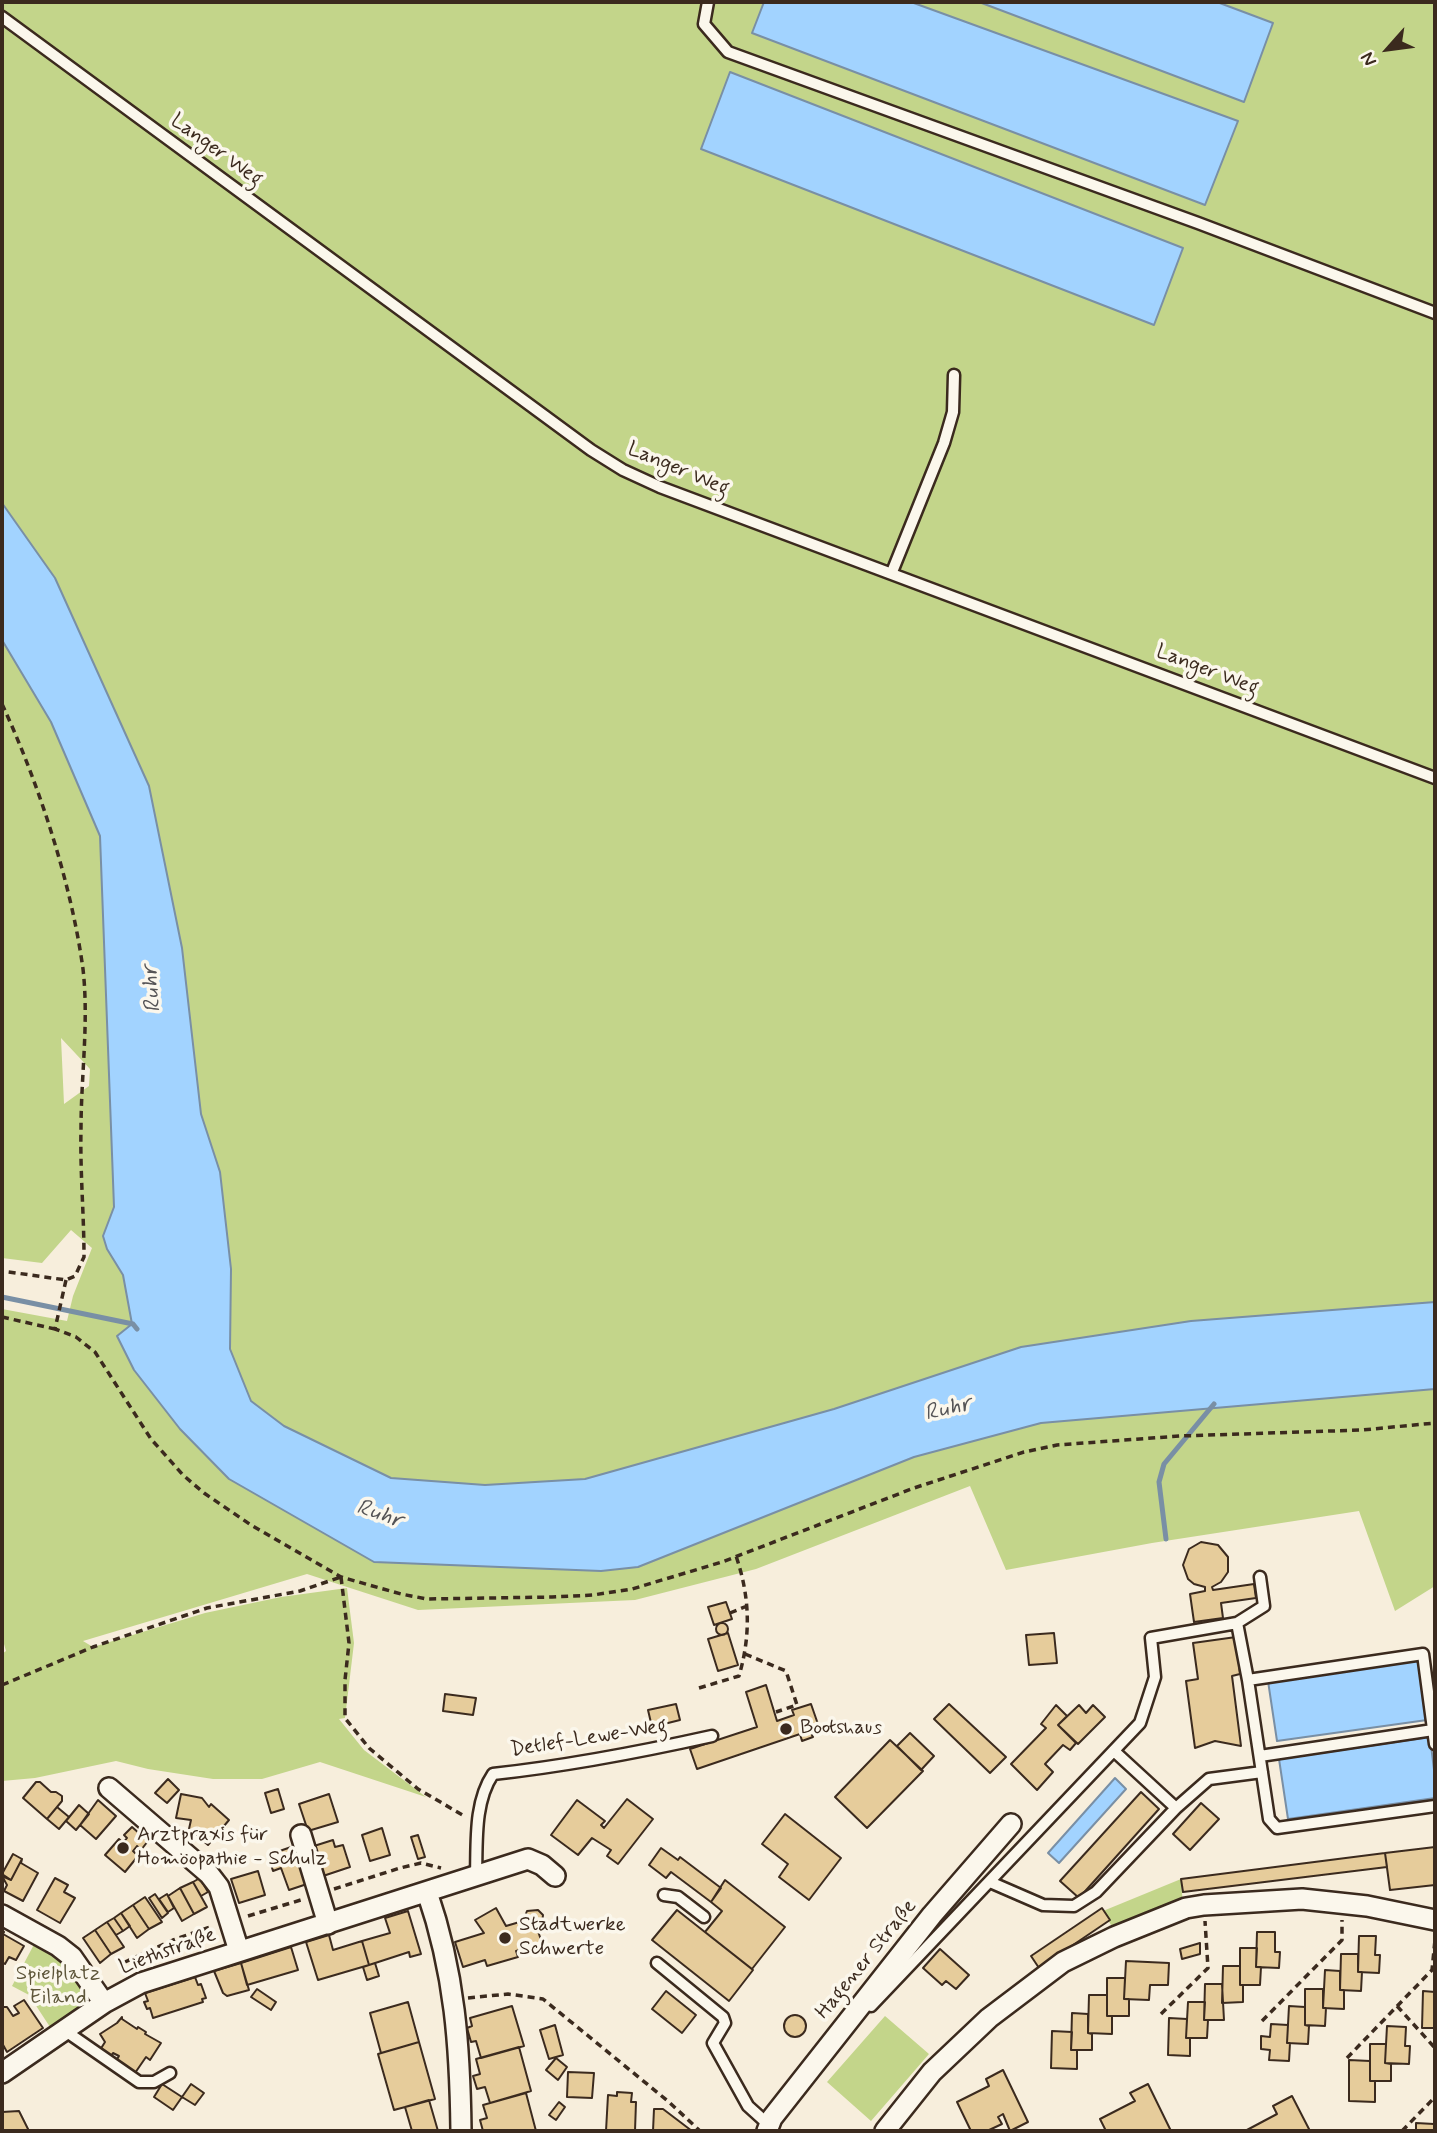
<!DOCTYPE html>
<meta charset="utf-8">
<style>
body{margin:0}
#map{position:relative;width:1437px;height:2133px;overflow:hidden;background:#f7eedc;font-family:Mynerve,sans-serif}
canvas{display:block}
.frame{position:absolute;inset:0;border:4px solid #3b2a1e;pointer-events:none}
.north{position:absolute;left:1353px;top:14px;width:70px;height:70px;-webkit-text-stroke:5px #fbf7ec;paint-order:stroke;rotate:242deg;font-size:19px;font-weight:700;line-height:28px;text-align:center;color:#3b2a1e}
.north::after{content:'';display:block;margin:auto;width:24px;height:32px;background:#3b2a1e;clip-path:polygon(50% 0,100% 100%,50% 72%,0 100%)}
</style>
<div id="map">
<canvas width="1437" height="2133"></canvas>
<div class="frame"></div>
<div class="north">N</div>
</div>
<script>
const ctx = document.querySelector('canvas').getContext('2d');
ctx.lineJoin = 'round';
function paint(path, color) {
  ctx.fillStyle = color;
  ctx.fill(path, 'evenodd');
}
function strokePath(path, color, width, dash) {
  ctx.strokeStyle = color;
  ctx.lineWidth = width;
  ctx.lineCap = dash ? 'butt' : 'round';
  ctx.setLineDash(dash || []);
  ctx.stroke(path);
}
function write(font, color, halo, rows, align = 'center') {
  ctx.font = font + ' Mynerve,sans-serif';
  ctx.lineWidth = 7;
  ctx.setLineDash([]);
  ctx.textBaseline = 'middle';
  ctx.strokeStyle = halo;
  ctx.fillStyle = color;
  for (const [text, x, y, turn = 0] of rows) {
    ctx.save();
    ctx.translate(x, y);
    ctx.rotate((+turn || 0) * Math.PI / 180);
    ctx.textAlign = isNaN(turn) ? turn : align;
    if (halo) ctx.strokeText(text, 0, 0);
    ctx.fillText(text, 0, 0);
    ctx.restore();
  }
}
const green = new Path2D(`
 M 2,2 L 764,2 L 753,33 L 1205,205 L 1237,121 L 911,2 L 979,2 L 1244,102 L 1273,23 L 1218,2 L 1435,2 L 1435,1302 L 1348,1310 L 1021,1347 L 834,1409 L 585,1479 L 485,1485 L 391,1478 L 284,1426 L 251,1401 L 230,1349 L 231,1269 L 220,1172 L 201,1114 L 182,948 L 149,786 L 55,578 L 2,503 ZM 730,73 L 1183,248 L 1154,324 L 701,149 Z
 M 2,640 L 51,722 L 100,836 L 114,1207 L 103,1236 L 107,1249 L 116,1260 L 229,1479 L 374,1562 L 601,1571 L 914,1457 L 1041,1423 L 1435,1389 L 1435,1586 L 1395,1611 L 1359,1511 L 1152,1543 L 1006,1570 L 970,1486 L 756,1569 L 635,1600 L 418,1610 L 307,1574 L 83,1641 L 93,1647 L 205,1613 L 281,1597 L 347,1588 L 354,1643 L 345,1718 L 339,1719 L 364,1750 L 426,1797 L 320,1762 L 262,1779 L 213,1779 L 148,1769 L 116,1761 L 35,1778 L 2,1781 L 2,1654 L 6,1651 L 2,1637 L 2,1309 L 67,1321 L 73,1296 L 92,1248 L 71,1230 L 42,1263 L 2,1258 ZM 61,1038 L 90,1069 L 89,1086 L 64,1104 Z
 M 1181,1879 L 1183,1907 L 1115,1932 L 1103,1911 Z
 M 39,1935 L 101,1998 L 52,2030 L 29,1995 L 12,1986 Z
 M 885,2016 L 929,2054 L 871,2121 L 827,2082 Z`);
const water = new Path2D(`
 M 764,2 L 911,2 L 1238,121 L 1205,205 L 752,33 Z
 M 979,2 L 1217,2 L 1273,23 L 1244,102 Z
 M 730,72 L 1183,248 L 1154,325 L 701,149 Z
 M 2,503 L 55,578 L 149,786 L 182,948 L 201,1114 L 220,1172 L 231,1269 L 230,1349 L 251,1401 L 284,1426 L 391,1478 L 485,1485 L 585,1479 L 834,1409 L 1021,1347 L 1191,1321 L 1435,1302 L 1435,1389 L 1041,1423 L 914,1457 L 638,1567 L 601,1571 L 374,1562 L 229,1479 L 180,1429 L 134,1370 L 117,1336 L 132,1324 L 123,1275 L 107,1249 L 103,1236 L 114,1207 L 100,836 L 51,722 L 2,640 Z
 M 1418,1659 L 1427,1720 L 1277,1741 L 1268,1681 Z
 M 1430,1737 L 1435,1778 L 1435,1798 L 1288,1819 L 1279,1759 Z
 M 1115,1778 L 1126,1789 L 1059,1863 L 1048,1853 Z`);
const stream = new Path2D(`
 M 2,1297 L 133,1324 L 137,1329
 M 1166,1539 L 1159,1482 L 1164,1464 L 1214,1404`);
const building = new Path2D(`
 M 1201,1542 L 1218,1545 L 1228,1557 L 1228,1572 L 1221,1582 L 1212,1587 L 1213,1590 L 1254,1584 L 1256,1598 L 1221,1603 L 1223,1618 L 1194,1622 L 1190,1594 L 1205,1591 L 1205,1587 L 1194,1584 L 1188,1579 L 1183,1565 L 1189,1549 Z
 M 726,1602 L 732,1619 L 714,1625 L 708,1607 Z
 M716 1629a6 6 0 1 1 12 0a6 6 0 1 1-12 0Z
 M 728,1633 L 738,1665 L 718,1671 L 708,1639 Z
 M 1054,1633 L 1057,1663 L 1029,1665 L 1026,1635 Z
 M 1236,1637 L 1240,1674 L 1232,1676 L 1241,1746 L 1215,1741 L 1195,1748 L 1186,1681 L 1198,1679 L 1193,1643 Z
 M 766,1685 L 777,1721 L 794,1715 L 792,1710 L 811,1704 L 820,1730 L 811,1733 L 813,1737 L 802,1741 L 800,1734 L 697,1769 L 690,1749 L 757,1727 L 746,1692 Z
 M 445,1694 L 476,1698 L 473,1715 L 443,1711 Z
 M 676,1704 L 680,1720 L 652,1727 L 648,1710 Z
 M 949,1704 L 1006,1757 L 990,1773 L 934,1719 Z
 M 1056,1705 L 1067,1716 L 1058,1725 L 1076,1743 L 1070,1750 L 1063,1745 L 1045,1764 L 1053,1772 L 1037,1790 L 1011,1764 L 1046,1728 L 1041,1724 Z
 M 1079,1705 L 1086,1713 L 1093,1705 L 1105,1717 L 1078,1744 L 1058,1725 Z
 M 910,1733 L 934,1756 L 921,1770 L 897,1746 Z
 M 890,1740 L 923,1771 L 867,1828 L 835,1797 Z
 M 168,1779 L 179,1790 L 167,1803 L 155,1793 Z
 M 36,1782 L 40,1782 L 51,1792 L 56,1792 L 62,1796 L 62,1801 L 47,1819 L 23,1798 Z
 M 278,1789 L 284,1809 L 271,1813 L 265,1793 Z
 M 1141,1792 L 1159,1809 L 1079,1898 L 1060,1881 Z
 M 181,1794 L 202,1798 L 209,1807 L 211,1804 L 229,1820 L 208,1845 L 189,1829 L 191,1820 L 176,1818 Z
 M 329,1794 L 338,1822 L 308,1831 L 299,1804 Z
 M 627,1799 L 653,1819 L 618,1864 L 607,1856 L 611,1850 L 592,1838 L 578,1855 L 551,1835 L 577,1800 L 605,1821 L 601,1825 L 604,1828 Z
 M 98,1800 L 116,1816 L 96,1839 L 80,1825 Z
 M 1201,1803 L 1219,1819 L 1190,1850 L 1173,1834 Z
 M 79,1805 L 89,1814 L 76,1830 L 66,1821 Z
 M 57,1807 L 69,1817 L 59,1829 L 47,1819 Z
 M 785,1814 L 841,1858 L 809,1900 L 779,1877 L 788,1864 L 762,1844 Z
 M 132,1827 L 148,1841 L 141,1850 L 137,1846 L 133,1851 L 138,1856 L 125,1872 L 105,1855 L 119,1839 L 123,1843 L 127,1838 L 124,1835 Z
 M 382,1828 L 390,1855 L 370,1861 L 362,1835 Z
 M 418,1835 L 425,1857 L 418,1859 L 411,1837 Z
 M 333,1840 L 335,1847 L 343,1845 L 350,1867 L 323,1876 L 314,1846 Z
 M 297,1845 L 310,1883 L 289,1890 L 281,1868 L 273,1871 L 268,1855 Z
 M 1435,1847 L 1435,1885 L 1390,1890 L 1385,1853 Z
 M 661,1848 L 678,1860 L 680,1857 L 721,1888 L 711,1902 L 671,1872 L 666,1878 L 649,1865 Z
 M 1385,1853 L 1387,1867 L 1183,1892 L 1181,1879 Z
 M 13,1854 L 22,1859 L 11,1880 L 2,1874 Z
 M 22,1859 L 21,1863 L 38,1873 L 23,1901 L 4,1891 L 7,1885 L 2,1876 L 11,1880 Z
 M 258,1871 L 265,1895 L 239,1903 L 231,1879 Z
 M 55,1878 L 68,1885 L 64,1892 L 75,1898 L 60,1923 L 37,1910 Z
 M 200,1878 L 208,1892 L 201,1896 L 193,1882 Z
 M 725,1880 L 785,1927 L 752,1969 L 705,1932 L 722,1911 L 711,1902 Z
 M 193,1882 L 207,1907 L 194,1914 L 180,1888 Z
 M 180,1888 L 194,1914 L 182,1921 L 168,1896 Z
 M 155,1894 L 168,1913 L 162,1918 L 149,1898 Z
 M 167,1894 L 174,1908 L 168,1912 L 159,1899 Z
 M 145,1897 L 162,1922 L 149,1929 L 133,1905 Z
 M 133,1905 L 149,1929 L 137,1938 L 121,1913 Z
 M 496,1908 L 506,1926 L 523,1921 L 527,1911 L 538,1910 L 543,1915 L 542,1923 L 537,1928 L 542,1943 L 516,1951 L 518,1957 L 487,1966 L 485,1960 L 463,1967 L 455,1942 L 484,1933 L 475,1920 Z
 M 1102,1908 L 1110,1920 L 1039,1968 L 1031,1956 Z
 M 677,1910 L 753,1970 L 729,2001 L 652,1940 Z
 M 408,1911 L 421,1954 L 410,1957 L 409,1952 L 369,1965 L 362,1941 L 390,1933 L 385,1918 Z
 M 121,1913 L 130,1926 L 123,1931 L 114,1918 Z
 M 114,1918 L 123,1931 L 116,1935 L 107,1922 Z
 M 107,1922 L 124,1947 L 111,1954 L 95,1930 Z
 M 2,1930 L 4,1932 L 3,1934 L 24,1946 L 16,1960 L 9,1957 L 5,1964 L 2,1962 Z
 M 95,1930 L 111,1954 L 100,1963 L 83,1938 Z
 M 1257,1932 L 1275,1932 L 1275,1952 L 1280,1952 L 1279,1968 L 1256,1967 Z
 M 329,1935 L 333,1950 L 362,1941 L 369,1965 L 318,1980 L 306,1942 Z
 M 1359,1936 L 1376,1936 L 1375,1955 L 1380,1955 L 1379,1973 L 1358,1972 Z
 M 1200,1943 L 1200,1954 L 1182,1959 L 1180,1949 Z
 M 291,1947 L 298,1970 L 247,1985 L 241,1963 Z
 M 1240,1948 L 1257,1948 L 1256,1967 L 1261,1967 L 1260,1985 L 1240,1985 Z
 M 940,1949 L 969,1975 L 956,1989 L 946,1981 L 942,1985 L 923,1968 Z
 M 1341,1954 L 1358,1954 L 1358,1972 L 1362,1972 L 1361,1991 L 1340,1990 Z
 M 1126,1961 L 1169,1963 L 1168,1985 L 1150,1985 L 1149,2000 L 1124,1999 Z
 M 241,1963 L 249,1990 L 227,1996 L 223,1993 L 214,1971 Z
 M 375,1963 L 379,1976 L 367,1980 L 363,1967 Z
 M 1223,1966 L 1240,1966 L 1240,1985 L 1243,1985 L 1243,2002 L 1222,2003 Z
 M 1325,1970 L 1340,1971 L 1340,1990 L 1344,1990 L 1344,2009 L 1323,2008 Z
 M 195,1977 L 198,1985 L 201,1984 L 206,1998 L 202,1999 L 203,2002 L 153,2018 L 150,2008 L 147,2009 L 144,2002 L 148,2001 L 145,1993 Z
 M 1107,1978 L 1125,1978 L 1124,1999 L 1129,1999 L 1129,2016 L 1107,2016 Z
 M 1205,1984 L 1222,1984 L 1224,2020 L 1204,2020 Z
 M 257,1989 L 276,2002 L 271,2010 L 251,1997 Z
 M 1305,1989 L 1323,1989 L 1323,2008 L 1326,2008 L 1325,2026 L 1305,2025 Z
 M 666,1991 L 696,2015 L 682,2033 L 652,2009 Z
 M 1423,1991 L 1435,1992 L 1435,2028 L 1422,2028 Z
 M 1089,1995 L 1107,1995 L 1107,2016 L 1112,2016 L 1112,2034 L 1088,2033 Z
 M 24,2000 L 43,2028 L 7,2052 L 2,2043 L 2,2007 L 7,2007 L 13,2016 L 19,2013 L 14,2006 Z
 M 408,2002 L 419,2042 L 381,2053 L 370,2013 Z
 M 1188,2002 L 1205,2002 L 1204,2020 L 1208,2020 L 1207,2038 L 1186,2038 Z
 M 512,2006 L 524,2046 L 481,2058 L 476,2041 L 471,2042 L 467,2028 L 472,2026 L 470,2018 Z
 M 1289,2006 L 1305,2007 L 1305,2025 L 1309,2026 L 1308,2044 L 1287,2043 Z
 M 1072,2013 L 1088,2014 L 1088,2033 L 1092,2034 L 1092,2050 L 1071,2050 Z
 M784 2026a11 11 0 1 1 22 0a11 11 0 1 1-22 0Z
 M 122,2017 L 122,2019 L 137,2029 L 138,2027 L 146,2032 L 145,2034 L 161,2043 L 150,2060 L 146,2057 L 135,2073 L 116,2061 L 119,2056 L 113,2053 L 110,2057 L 100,2050 L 105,2042 L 100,2034 L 117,2023 Z
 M 1169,2018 L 1187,2019 L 1186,2038 L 1190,2038 L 1190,2056 L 1168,2055 Z
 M 1271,2024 L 1288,2025 L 1287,2043 L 1290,2043 L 1289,2061 L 1269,2060 L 1270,2050 L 1261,2049 L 1261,2036 L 1270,2037 Z
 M 555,2025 L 563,2055 L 549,2059 L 540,2030 Z
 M 1387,2026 L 1406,2027 L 1405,2046 L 1410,2046 L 1409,2064 L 1385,2063 Z
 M 1052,2031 L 1072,2032 L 1071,2050 L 1077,2050 L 1077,2069 L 1051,2068 Z
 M 419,2042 L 435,2099 L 394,2110 L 378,2054 Z
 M 1370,2044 L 1386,2044 L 1385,2063 L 1391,2064 L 1391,2081 L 1370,2081 Z
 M 519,2047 L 531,2091 L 490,2103 L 485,2087 L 477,2089 L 473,2076 L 480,2074 L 476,2059 Z
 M 556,2058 L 567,2067 L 558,2080 L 546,2070 Z
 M 1349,2060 L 1370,2061 L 1370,2081 L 1375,2081 L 1375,2102 L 1349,2101 Z
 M 1003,2070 L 1028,2122 L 1010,2131 L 1003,2114 L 998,2117 L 1002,2124 L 987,2131 L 971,2131 L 957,2102 L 989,2086 L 986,2079 Z
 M 568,2072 L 594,2073 L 592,2098 L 567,2097 Z
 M 162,2084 L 182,2097 L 173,2110 L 154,2097 Z
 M 191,2084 L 204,2093 L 195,2105 L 182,2097 Z
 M 1148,2084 L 1171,2131 L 1106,2131 L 1100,2119 L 1135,2101 L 1130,2093 Z
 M 617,2092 L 632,2093 L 631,2102 L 636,2102 L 635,2131 L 606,2131 L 608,2095 L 617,2096 Z
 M 526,2093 L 536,2131 L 483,2131 L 480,2120 L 487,2118 L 483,2105 Z
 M 1292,2096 L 1310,2131 L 1245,2131 L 1277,2114 L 1273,2106 Z
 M 429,2100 L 438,2131 L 412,2131 L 405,2107 Z
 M 559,2102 L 565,2107 L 556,2120 L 549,2115 Z
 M 654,2109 L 663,2109 L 692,2131 L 653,2131 Z
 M 19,2111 L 29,2131 L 2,2131 L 2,2112 Z
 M 1416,2123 L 1434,2124 L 1434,2131 L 1416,2131 Z`);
const path = new Path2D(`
 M 2,704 C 39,784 71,882 83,969 C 89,1022 81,1076 81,1129 C 80,1172 84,1214 84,1257 L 75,1276 L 66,1280 L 2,1271
 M 66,1280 L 55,1329 L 76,1337 L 95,1352 L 151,1439 L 183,1475 L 204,1493 L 251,1525 L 341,1577 L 401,1594 L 427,1599 L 552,1597 L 593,1595 L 632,1589 L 722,1562 L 914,1488 L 1024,1452 L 1057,1445 L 1180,1436 L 1362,1430 L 1435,1423
 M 2,1317 L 55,1329
 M 341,1577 L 349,1643 L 345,1680 L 345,1718 L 369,1748 L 418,1789 L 466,1817
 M 730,1613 L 747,1606
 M 745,1654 L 786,1671 L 797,1705 L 776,1712
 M 2,1685 L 93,1647 L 207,1608 L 300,1591 L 341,1577
 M 699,1688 L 739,1676 C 751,1635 750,1597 736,1556
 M 334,1889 L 400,1868 L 421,1863 L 441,1868
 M 248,1916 L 304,1899
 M 123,1974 L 125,1962 L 173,1940 L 213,1926
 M 468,1998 L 508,1994 L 543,1999 L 669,2102 L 700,2131
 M 1397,2006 L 1435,2048
 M 1161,2014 L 1208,1968 L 1205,1921
 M 1262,2021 L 1342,1940 L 1342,1920
 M 1347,2058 L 1432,1970 L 1435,1940
 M 1402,2131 L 1435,2097`);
const lane = new Path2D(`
 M 708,2 L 704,24 L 728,52 L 1198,223 L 1435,313
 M 2,17 L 591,450 L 623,470 L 660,487 L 1435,778
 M 892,572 L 944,443 L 953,412 L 954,375
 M 1237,1623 L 1248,1680 L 1269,1819 L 1277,1828 L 1435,1806
 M 1248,1680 L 1423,1654 L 1435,1744
 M 1114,1751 L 1176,1808
 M 1260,1756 L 1433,1730
 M 476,1876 C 477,1842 474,1802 493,1774 C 567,1766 640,1752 712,1736
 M 990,1882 L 1043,1905 L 1074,1906 L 1096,1892 L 1176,1808 L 1209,1779 L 1262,1772
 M 664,1895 L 678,1897 L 704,1917
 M 657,1963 L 723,2017 L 725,2023 L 713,2043 L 748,2106 L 769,2125
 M 871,2006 L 1140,1723 L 1155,1677 L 1151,1638 L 1237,1623 L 1264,1606 L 1260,1577
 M 64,2030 L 139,2082 L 154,2082 L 170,2073`);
const street = new Path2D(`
 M 109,1788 L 209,1874 L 219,1887 L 239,1951
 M 301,1835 L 328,1924
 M 427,1892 C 455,1973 460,2047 461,2131
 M 2,1915 L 58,1946 L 72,1957 L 104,2003
 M 2,2073 L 104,2003 L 141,1983 L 528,1859 L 542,1865 L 555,1876
 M 767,2131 L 772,2118 L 932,1915 L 1011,1824
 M 885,2131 L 932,2072 L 989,2018 L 1063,1962 L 1114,1937 L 1186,1908 L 1204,1905 L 1302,1899 L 1367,1906 L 1435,1920`);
const markers = [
 [786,1729,7,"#3b2a1e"],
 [123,1848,7,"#3b2a1e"],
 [505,1938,7,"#3b2a1e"]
];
const streetNames = [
 ["Langer Weg",216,151,36],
 ["Langer Weg",678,470,23],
 ["Langer Weg",1207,671,21],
 ["Detlef-Lewe-Weg",589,1739,-9],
 ["Liethstraße",168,1952,-20],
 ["Hagener Straße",867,1960,-51]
];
const poiNames = [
 ["Bootshaus",800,1729],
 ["Arztpraxis für",137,1836],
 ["Homöopathie - Schulz",137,1860],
 ["Stadtwerke",519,1926],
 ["Schwerte",519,1950]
];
const parkNames = [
 ["Spielplatz",58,1975],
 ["Eiland",58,1999]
];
const waterNames = [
 ["Ruhr",153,989,-95],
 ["Ruhr",948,1410,-13],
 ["Ruhr",379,1515,19]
];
paint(green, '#c3d58a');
paint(water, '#a2d3ff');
strokePath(water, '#798fa5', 2);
strokePath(stream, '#798fa5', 5);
paint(building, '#e6cc9b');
strokePath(building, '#3b2a1e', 2);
strokePath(lane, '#3b2a1e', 15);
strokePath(street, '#3b2a1e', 24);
strokePath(path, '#3b2a1e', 3.5, [7, 5]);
strokePath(lane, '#fbf7ec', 10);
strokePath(street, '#fbf7ec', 19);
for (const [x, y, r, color] of markers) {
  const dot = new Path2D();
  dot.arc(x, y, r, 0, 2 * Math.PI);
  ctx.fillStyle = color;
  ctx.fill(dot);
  strokePath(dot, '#fbf7ec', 2.5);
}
write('21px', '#3b2a1e', '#fbf7ec', streetNames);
write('21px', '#3b2a1e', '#fbf7ec', poiNames, 'left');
write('21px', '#5d5539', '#fbf7ec', parkNames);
write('italic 23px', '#555456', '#fbf7ec', waterNames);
</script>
